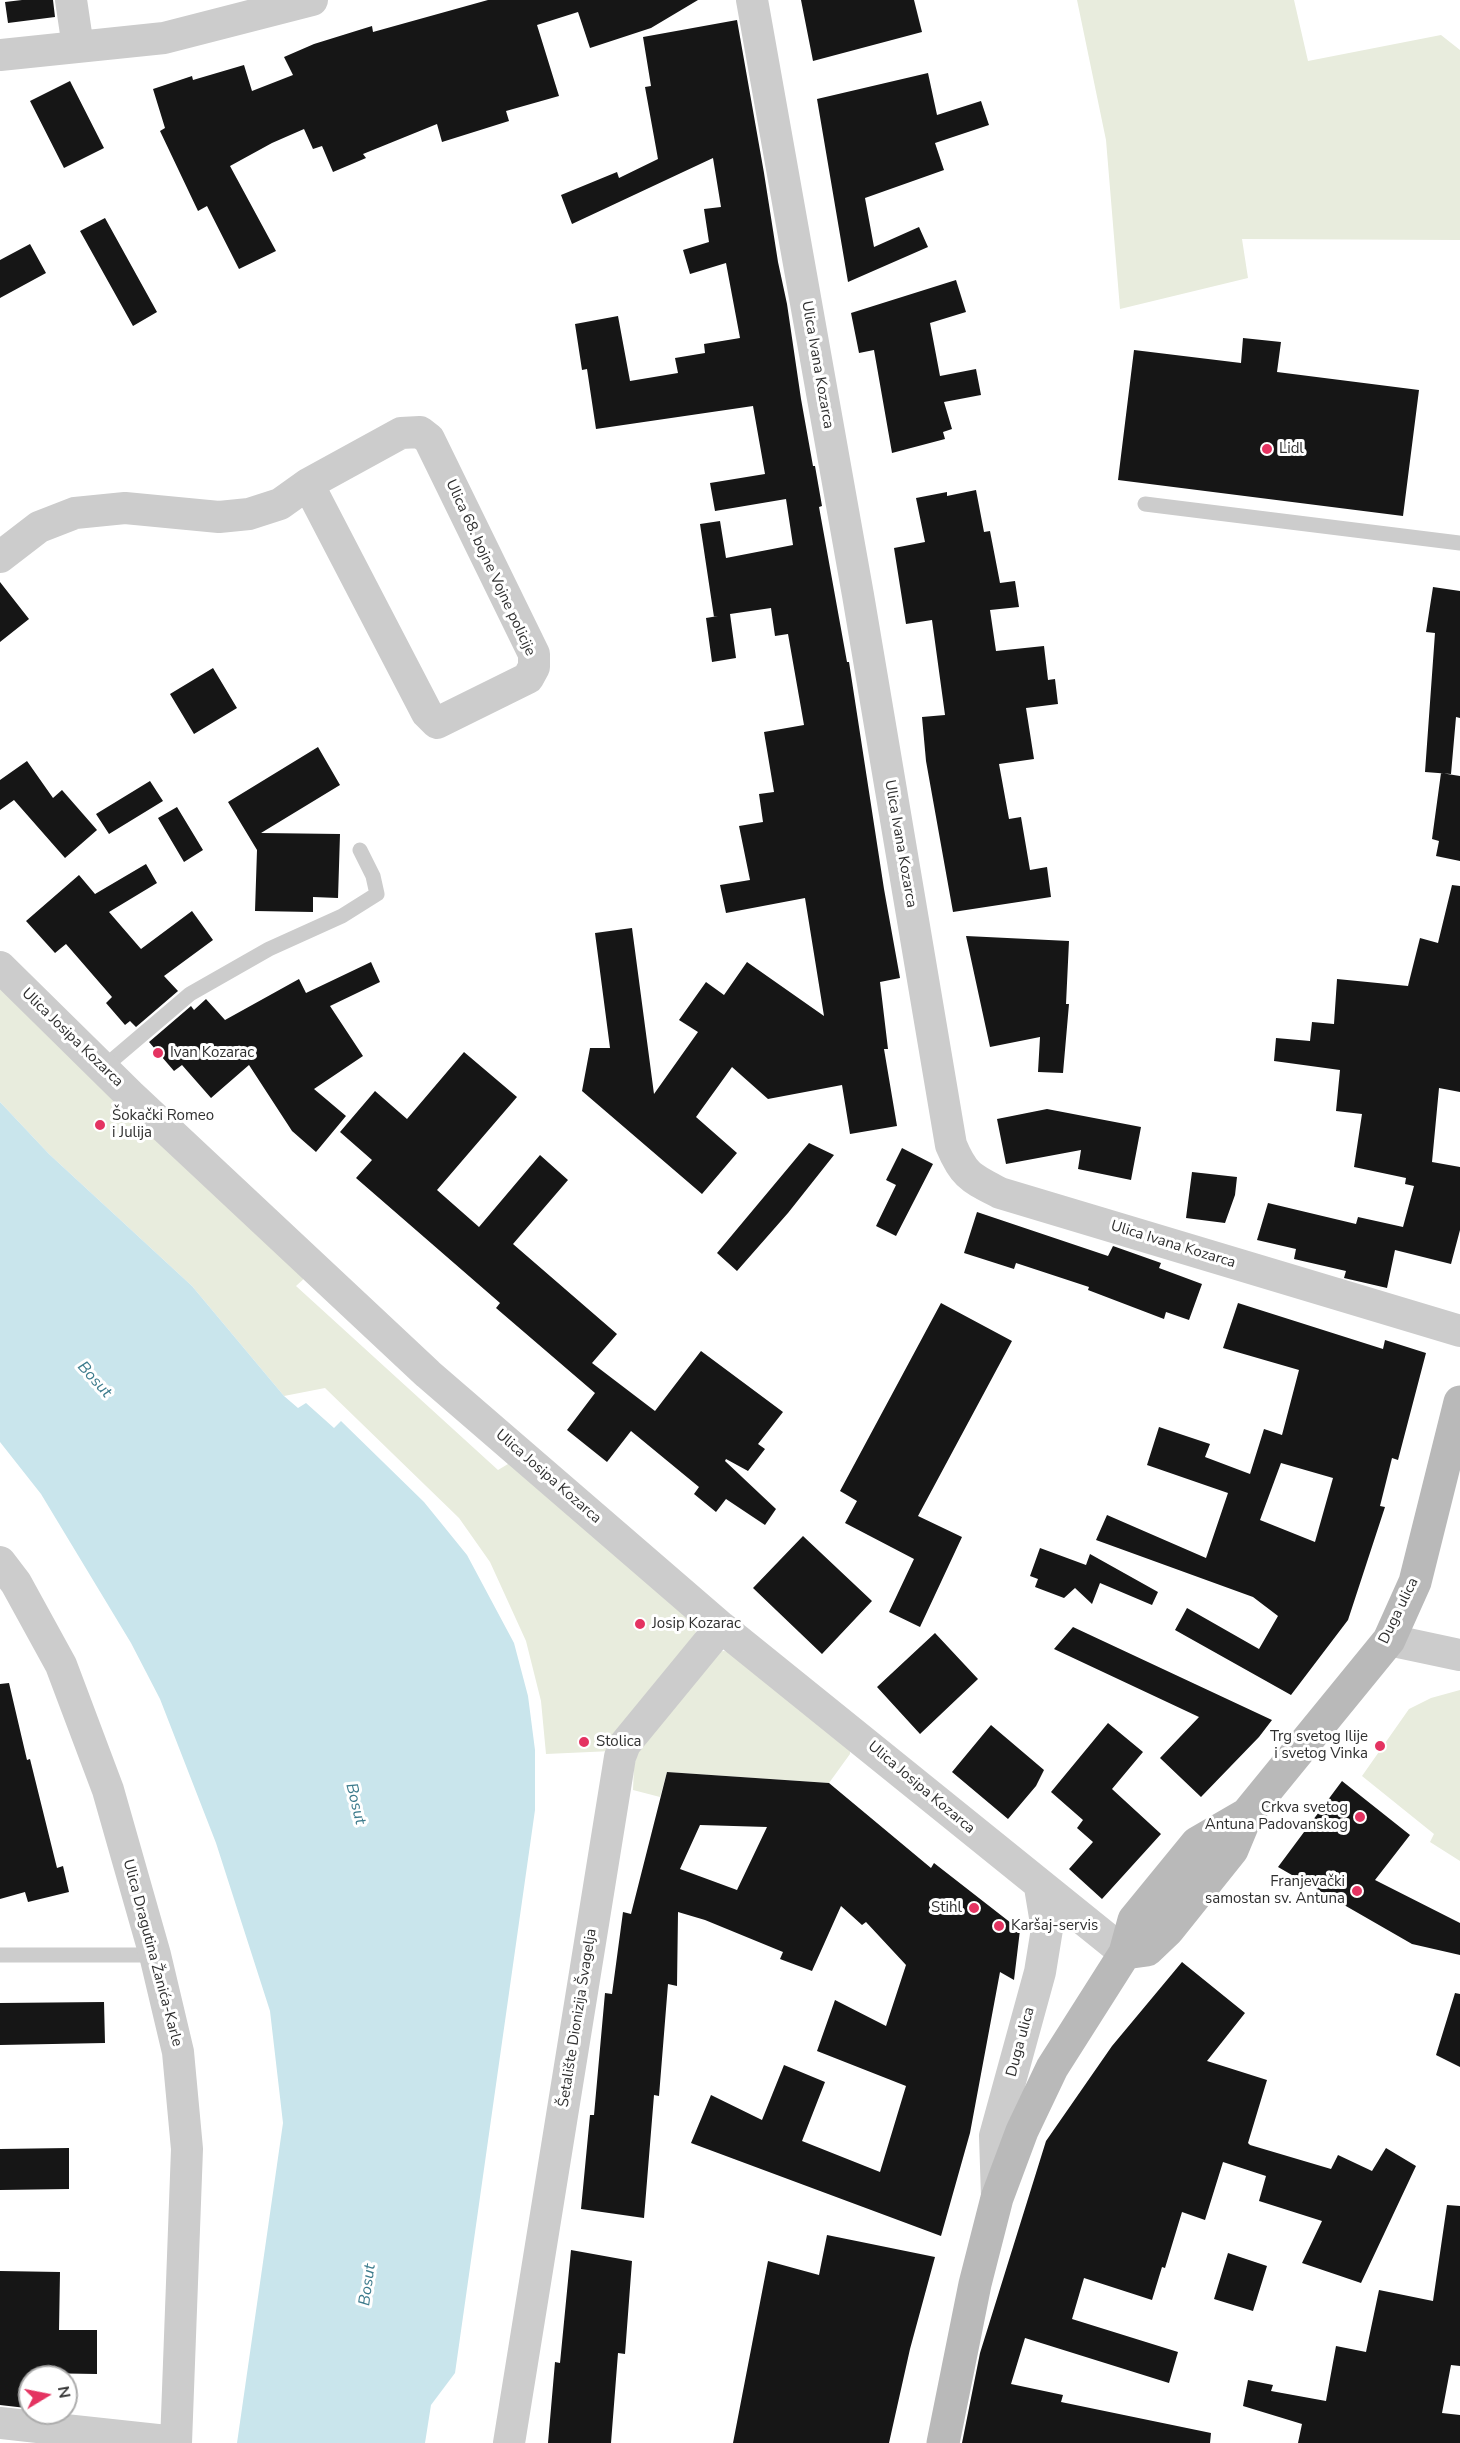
<!DOCTYPE html>
<meta charset="utf-8">
<style>
body{margin:0}
#map{position:relative;width:1460px;height:2443px;overflow:hidden;background:#fff;font-family:"Nunito Sans",sans-serif}
canvas{display:block}
.north{position:absolute;left:18px;top:2365px;width:60px;height:60px;box-sizing:border-box;background:#fff;border:2px solid #acacac;border-radius:50%;rotate:80deg;font-size:16px;font-weight:700;line-height:24px;text-align:center;color:#2f2f2f}
.north::after{content:'';display:block;margin:auto;width:21px;height:27px;background:#e43361;clip-path:polygon(50% 0,100% 100%,50% 72%,0 100%)}
</style>
<div id="map">
<canvas width="1460" height="2443"></canvas>
<div class="north">N</div>
</div>
<script>
const ctx = document.querySelector('canvas').getContext('2d');
ctx.lineJoin = 'round';
function paint(path, color) {
  ctx.fillStyle = color;
  ctx.fill(path, 'evenodd');
}
function strokePath(path, color, width, dash) {
  ctx.strokeStyle = color;
  ctx.lineWidth = width;
  ctx.lineCap = dash ? 'butt' : 'round';
  ctx.setLineDash(dash || []);
  ctx.stroke(path);
}
function write(font, color, halo, rows, align = 'center') {
  ctx.font = font + ' "Nunito Sans",sans-serif';
  ctx.lineWidth = 6;
  ctx.setLineDash([]);
  ctx.textBaseline = 'middle';
  ctx.strokeStyle = halo;
  ctx.fillStyle = color;
  for (const [text, x, y, turn = 0] of rows) {
    ctx.save();
    ctx.translate(x, y);
    ctx.rotate((+turn || 0) * Math.PI / 180);
    ctx.textAlign = isNaN(turn) ? turn : align;
    if (halo) ctx.strokeText(text, 0, 0);
    ctx.fillText(text, 0, 0);
    ctx.restore();
  }
}
const green = new Path2D(`
 M 1077,0 L 1294,0 L 1308,61 L 1441,35 L 1460,50 L 1460,240 L 1242,239 L 1248,278 L 1120,309 L 1106,140 Z
 M 0,984 L 308,1275 L 296,1286 L 498,1470 L 513,1461 L 694,1621 L 696,1629 L 695,1641 L 612,1751 L 546,1754 L 541,1701 L 526,1641 L 490,1562 L 459,1518 L 325,1388 L 284,1396 L 192,1286 L 49,1154 L 0,1102 Z
 M 724,1651 L 732,1652 L 850,1748 L 850,1754 L 829,1783 L 667,1772 L 660,1797 L 633,1790 L 634,1766 L 639,1747 L 716,1652 Z
 M 1460,1690 L 1460,1861 L 1430,1842 L 1434,1834 L 1362,1776 L 1409,1709 L 1431,1698 Z`);
const water = new Path2D(`
 M 0,1102 L 49,1154 L 192,1286 L 284,1396 L 298,1408 L 306,1403 L 334,1428 L 341,1421 L 424,1502 L 467,1555 L 514,1643 L 528,1696 L 535,1750 L 535,1810 L 455,2373 L 431,2405 L 425,2443 L 237,2443 L 283,2123 L 270,2011 L 216,1843 L 160,1699 L 131,1643 L 41,1494 L 0,1442 Z`);
const building = new Path2D(`
 M 22,0 L 53,0 L 55,17 L 8,23 L 5,2 Z
 M 488,0 L 698,0 L 651,28 L 590,48 L 578,12 L 537,25 L 559,96 L 506,111 L 509,121 L 442,142 L 437,124 L 363,154 L 366,158 L 333,172 L 322,146 L 313,149 L 304,129 L 272,143 L 230,166 L 276,251 L 239,269 L 207,206 L 198,211 L 160,131 L 165,128 L 153,89 L 192,76 L 193,80 L 244,65 L 252,91 L 293,75 L 284,57 L 314,44 L 372,26 L 373,32 Z
 M 801,0 L 914,0 L 922,32 L 813,61 Z
 M 737,20 L 764,173 L 778,262 L 787,304 L 801,399 L 813,466 L 815,466 L 822,506 L 819,507 L 847,662 L 849,662 L 884,889 L 900,978 L 880,982 L 888,1049 L 884,1049 L 897,1126 L 850,1134 L 842,1085 L 768,1099 L 732,1067 L 696,1117 L 737,1153 L 702,1194 L 582,1091 L 590,1048 L 610,1048 L 595,933 L 632,928 L 654,1094 L 698,1032 L 679,1020 L 706,982 L 724,995 L 747,962 L 824,1016 L 805,898 L 726,913 L 720,885 L 750,880 L 739,826 L 763,822 L 759,794 L 774,792 L 764,732 L 804,725 L 788,634 L 775,636 L 771,608 L 730,614 L 736,658 L 712,662 L 706,618 L 718,616 L 714,617 L 700,524 L 720,521 L 726,558 L 793,545 L 786,499 L 715,511 L 710,483 L 765,474 L 753,406 L 596,429 L 587,369 L 582,370 L 575,324 L 618,316 L 630,381 L 678,373 L 675,358 L 705,353 L 704,344 L 740,338 L 726,263 L 690,274 L 683,250 L 709,242 L 704,209 L 721,207 L 713,158 L 572,224 L 561,195 L 617,172 L 619,178 L 658,159 L 645,87 L 651,86 L 643,37 Z
 M 928,73 L 937,115 L 981,101 L 989,125 L 935,143 L 944,170 L 865,198 L 874,247 L 919,227 L 928,247 L 848,282 L 817,99 Z
 M 70,81 L 104,148 L 64,168 L 30,101 Z
 M 105,218 L 157,312 L 133,326 L 80,231 Z
 M 30,244 L 46,273 L 0,298 L 0,260 Z
 M 956,280 L 966,312 L 930,323 L 940,376 L 976,369 L 981,395 L 944,402 L 952,429 L 943,432 L 945,439 L 892,453 L 874,350 L 859,353 L 851,313 Z
 M 1243,338 L 1281,342 L 1277,372 L 1419,390 L 1403,516 L 1118,480 L 1134,350 L 1241,363 Z
 M 976,490 L 984,532 L 990,531 L 1000,583 L 1015,581 L 1019,607 L 990,610 L 996,651 L 1044,646 L 1048,680 L 1055,679 L 1058,704 L 1026,708 L 1034,759 L 999,764 L 1009,819 L 1021,817 L 1030,870 L 1047,867 L 1051,897 L 953,912 L 926,761 L 922,717 L 945,715 L 932,620 L 906,624 L 894,548 L 925,542 L 916,498 L 947,492 L 947,496 Z
 M 0,582 L 29,619 L 0,642 Z
 M 1433,587 L 1460,591 L 1460,718 L 1456,717 L 1451,774 L 1425,772 L 1435,633 L 1426,632 Z
 M 213,668 L 237,708 L 194,734 L 170,694 Z
 M 318,747 L 340,785 L 261,833 L 340,834 L 338,898 L 313,897 L 313,912 L 255,911 L 257,850 L 228,802 Z
 M 27,761 L 53,798 L 62,790 L 97,830 L 65,858 L 14,800 L 0,810 L 0,780 Z
 M 1441,773 L 1460,776 L 1460,861 L 1436,856 L 1439,841 L 1432,839 Z
 M 150,781 L 163,801 L 109,834 L 96,814 Z
 M 177,807 L 203,850 L 184,862 L 158,818 Z
 M 146,864 L 157,883 L 109,912 L 141,949 L 192,911 L 213,940 L 164,976 L 178,991 L 136,1027 L 130,1021 L 125,1025 L 106,1003 L 112,997 L 66,944 L 55,953 L 26,921 L 79,875 L 95,894 Z
 M 1452,885 L 1460,886 L 1460,1092 L 1439,1088 L 1432,1162 L 1460,1167 L 1460,1230 L 1451,1264 L 1395,1250 L 1387,1288 L 1344,1278 L 1346,1271 L 1294,1259 L 1296,1249 L 1257,1240 L 1268,1203 L 1356,1224 L 1358,1217 L 1403,1227 L 1414,1186 L 1405,1184 L 1406,1178 L 1354,1167 L 1362,1114 L 1336,1111 L 1340,1070 L 1274,1061 L 1276,1038 L 1310,1041 L 1312,1022 L 1334,1024 L 1337,979 L 1408,986 L 1420,938 L 1438,943 Z
 M 966,936 L 1069,941 L 1066,1004 L 1069,1004 L 1063,1073 L 1038,1072 L 1040,1037 L 990,1047 Z
 M 371,962 L 380,982 L 330,1006 L 363,1056 L 314,1089 L 346,1116 L 316,1152 L 292,1131 L 249,1065 L 211,1098 L 182,1065 L 174,1071 L 149,1042 L 191,1006 L 194,1010 L 206,999 L 225,1020 L 299,979 L 306,993 Z
 M 464,1052 L 517,1097 L 437,1190 L 479,1227 L 540,1155 L 568,1180 L 513,1244 L 617,1334 L 592,1363 L 655,1411 L 701,1351 L 783,1412 L 758,1444 L 765,1449 L 748,1471 L 726,1459 L 725,1461 L 776,1509 L 765,1525 L 726,1499 L 716,1512 L 694,1494 L 699,1487 L 631,1431 L 607,1462 L 567,1430 L 595,1393 L 496,1308 L 500,1303 L 356,1178 L 372,1160 L 340,1132 L 375,1091 L 407,1119 Z
 M 1047,1109 L 1141,1127 L 1131,1180 L 1078,1169 L 1081,1150 L 1006,1164 L 997,1119 Z
 M 809,1143 L 834,1155 L 788,1213 L 737,1271 L 717,1253 Z
 M 902,1148 L 933,1164 L 896,1236 L 876,1226 L 896,1185 L 886,1180 Z
 M 1192,1172 L 1237,1177 L 1235,1195 L 1225,1223 L 1186,1218 Z
 M 977,1212 L 1108,1256 L 1113,1246 L 1161,1263 L 1159,1268 L 1202,1284 L 1189,1320 L 1166,1312 L 1164,1319 L 1088,1290 L 1089,1287 L 1016,1263 L 1014,1269 L 964,1253 Z
 M 941,1303 L 1012,1341 L 918,1516 L 962,1537 L 920,1627 L 889,1612 L 914,1559 L 845,1523 L 857,1501 L 840,1491 Z
 M 1238,1303 L 1383,1349 L 1385,1340 L 1426,1353 L 1398,1460 L 1392,1458 L 1380,1506 L 1385,1507 L 1348,1620 L 1291,1695 L 1175,1630 L 1187,1608 L 1259,1649 L 1278,1616 L 1253,1597 L 1096,1540 L 1107,1515 L 1206,1558 L 1228,1493 L 1147,1465 L 1159,1427 L 1210,1444 L 1205,1457 L 1250,1474 L 1264,1429 L 1282,1435 L 1299,1370 L 1223,1348 ZM 1281,1463 L 1333,1478 L 1315,1542 L 1260,1520 Z
 M 803,1536 L 872,1601 L 822,1654 L 753,1588 Z
 M 1040,1548 L 1086,1565 L 1090,1554 L 1158,1592 L 1152,1605 L 1100,1583 L 1092,1604 L 1075,1588 L 1064,1598 L 1035,1587 L 1038,1579 L 1030,1576 Z
 M 1073,1627 L 1272,1720 L 1259,1737 L 1201,1797 L 1160,1758 L 1199,1717 L 1054,1649 Z
 M 935,1633 L 978,1679 L 920,1734 L 877,1687 Z
 M 9,1683 L 27,1760 L 30,1759 L 57,1868 L 63,1866 L 69,1892 L 28,1902 L 25,1892 L 0,1899 L 0,1684 Z
 M 1108,1723 L 1143,1752 L 1112,1789 L 1161,1834 L 1102,1899 L 1069,1869 L 1093,1842 L 1077,1828 L 1083,1820 L 1051,1792 Z
 M 991,1725 L 1044,1770 L 1036,1786 L 1008,1819 L 952,1772 Z
 M 667,1772 L 829,1783 L 931,1868 L 934,1863 L 1020,1930 L 1014,1980 L 1000,1972 L 970,2133 L 941,2236 L 691,2143 L 711,2095 L 762,2120 L 784,2065 L 825,2082 L 802,2141 L 880,2172 L 906,2086 L 817,2051 L 835,2000 L 886,2026 L 906,1965 L 866,1922 L 862,1925 L 841,1906 L 812,1971 L 780,1959 L 783,1952 L 705,1920 L 678,1912 L 677,1986 L 668,1984 L 659,2096 L 654,2095 L 644,2218 L 581,2209 L 590,2115 L 594,2115 L 605,1993 L 612,1994 L 623,1912 L 631,1914 ZM 700,1825 L 767,1827 L 737,1890 L 680,1869 Z
 M 1342,1781 L 1410,1835 L 1375,1880 L 1460,1923 L 1460,1955 L 1412,1944 L 1278,1867 Z
 M 1182,1962 L 1245,2013 L 1207,2061 L 1267,2080 L 1248,2143 L 1250,2145 L 1331,2169 L 1338,2155 L 1372,2171 L 1386,2148 L 1416,2166 L 1361,2283 L 1302,2263 L 1322,2221 L 1259,2201 L 1266,2176 L 1223,2162 L 1205,2220 L 1182,2212 L 1165,2268 L 1162,2267 L 1152,2300 L 1084,2278 L 1072,2319 L 1178,2352 L 1169,2383 L 1025,2338 L 1011,2384 L 1063,2395 L 1061,2402 L 1211,2433 L 1210,2443 L 962,2443 L 980,2353 L 1046,2141 L 1112,2046 Z
 M 1455,1993 L 1460,1994 L 1460,2067 L 1436,2055 Z
 M 104,2002 L 105,2043 L 0,2045 L 0,2003 Z
 M 69,2148 L 69,2189 L 0,2190 L 0,2149 Z
 M 1447,2205 L 1460,2206 L 1460,2366 L 1451,2365 L 1442,2413 L 1460,2415 L 1460,2443 L 1298,2443 L 1302,2424 L 1243,2406 L 1248,2380 L 1273,2385 L 1271,2391 L 1326,2401 L 1336,2346 L 1366,2352 L 1379,2290 L 1433,2301 Z
 M 827,2235 L 935,2257 L 910,2349 L 889,2443 L 733,2443 L 768,2261 L 819,2275 Z
 M 571,2250 L 632,2261 L 625,2354 L 618,2353 L 611,2443 L 548,2443 L 555,2362 L 560,2363 Z
 M 1228,2253 L 1267,2266 L 1253,2311 L 1214,2299 Z
 M 0,2271 L 60,2272 L 59,2330 L 97,2330 L 97,2374 L 36,2373 L 36,2377 L 30,2377 L 30,2397 L 27,2397 L 26,2408 L 0,2405 Z`);
const service = new Path2D(`
 M 1145,504 L 1460,543
 M 103,1068 L 190,994 L 269,949 L 342,916 L 377,894 L 373,876 L 360,850
 M 0,1955 L 155,1955`);
const minor = new Path2D(`
 M 71,0 L 78,47
 M 752,0 L 858,595 L 951,1145 C 964,1176 971,1178 1000,1193 L 1460,1331
 M 0,55 L 164,38 L 312,0
 M 0,557 L 39,527 L 75,513 L 125,508 L 219,517 L 249,514 L 280,504 L 308,484 L 401,433 L 420,432 L 429,439 L 534,654 L 534,667 L 528,678 L 437,723 L 427,713 L 308,484
 M 0,967 L 130,1095 L 428,1374 L 721,1627 L 1125,1953
 M 0,1562 L 16,1583 L 61,1665 L 108,1790 L 155,1955 L 178,2052 L 187,2149 L 176,2443
 M 1389,1640 L 1460,1655
 M 997,2197 L 995,2136 L 1040,1972 L 1047,1929 L 1040,1887
 M 0,2423 L 176,2442
 M 509,2443 L 620,1757 L 625,1744 L 721,1627`);
const secondary = new Path2D(`
 M 1125,1953 L 1147,1950 L 1168,1930 L 1232,1850 L 1247,1814 L 1389,1640 L 1415,1582 L 1460,1402
 M 943,2443 L 975,2284 L 997,2198 L 1022,2131 L 1052,2068 L 1125,1953 L 1134,1920 L 1197,1843 L 1247,1814`);
const markers = [
 [1267,449,6,"#e43361"],
 [158,1053,6,"#e43361"],
 [100,1125,6,"#e43361"],
 [640,1624,6,"#e43361"],
 [584,1742,6,"#e43361"],
 [1380,1746,6,"#e43361"],
 [1360,1817,6,"#e43361"],
 [1357,1891,6,"#e43361"],
 [974,1908,6,"#e43361"],
 [999,1926,6,"#e43361"]
];
const streetNames = [
 ["Ulica Ivana Kozarca",817,365,80],
 ["Ulica 68. bojne Vojne policije",490,568,65],
 ["Ulica Ivana Kozarca",900,844,80],
 ["Ulica Josipa Kozarca",72,1038,44],
 ["Ulica Ivana Kozarca",1173,1245,17],
 ["Ulica Josipa Kozarca",548,1477,41],
 ["Duga ulica",1399,1611,-64],
 ["Ulica Josipa Kozarca",921,1788,40],
 ["Ulica Dragutina Žanića-Karle",152,1953,75],
 ["Šetalište Dionizija Švagelja",578,2018,-81],
 ["Duga ulica",1021,2042,-75]
];
const poiNames = [
 ["Lidl",1279,449],
 ["Ivan Kozarac",170,1053],
 ["Šokački Romeo",112,1116],
 ["i Julija",112,1133],
 ["Josip Kozarac",652,1624],
 ["Trg svetog Ilije",1368,1737,"right"],
 ["i svetog Vinka",1368,1754,"right"],
 ["Stolica",596,1742],
 ["Crkva svetog",1348,1808,"right"],
 ["Antuna Padovanskog",1348,1825,"right"],
 ["Franjevački",1345,1882,"right"],
 ["samostan sv. Antuna",1345,1899,"right"],
 ["Stihl",962,1908,"right"],
 ["Karšaj-servis",1011,1926]
];
const waterNames = [
 ["Bosut",94,1380,48],
 ["Bosut",355,1804,76],
 ["Bosut",368,2285,-82]
];
paint(green, '#e8ecdd');
paint(water, '#c9e5ec');
paint(building, '#161616');
strokePath(service, '#ccc', 15);
strokePath(minor, '#ccc', 32);
strokePath(secondary, '#b9b9b9', 33);
for (const [x, y, r, color] of markers) {
  const dot = new Path2D();
  dot.arc(x, y, r, 0, 2 * Math.PI);
  ctx.fillStyle = color;
  ctx.fill(dot);
  strokePath(dot, '#fff', 2);
}
write('15px', '#2f2f2f', '#fff', streetNames);
write('15px', '#2f2f2f', '#fff', poiNames, 'left');
write('italic 16px', '#3b7a8b', '#fff', waterNames);
</script>
